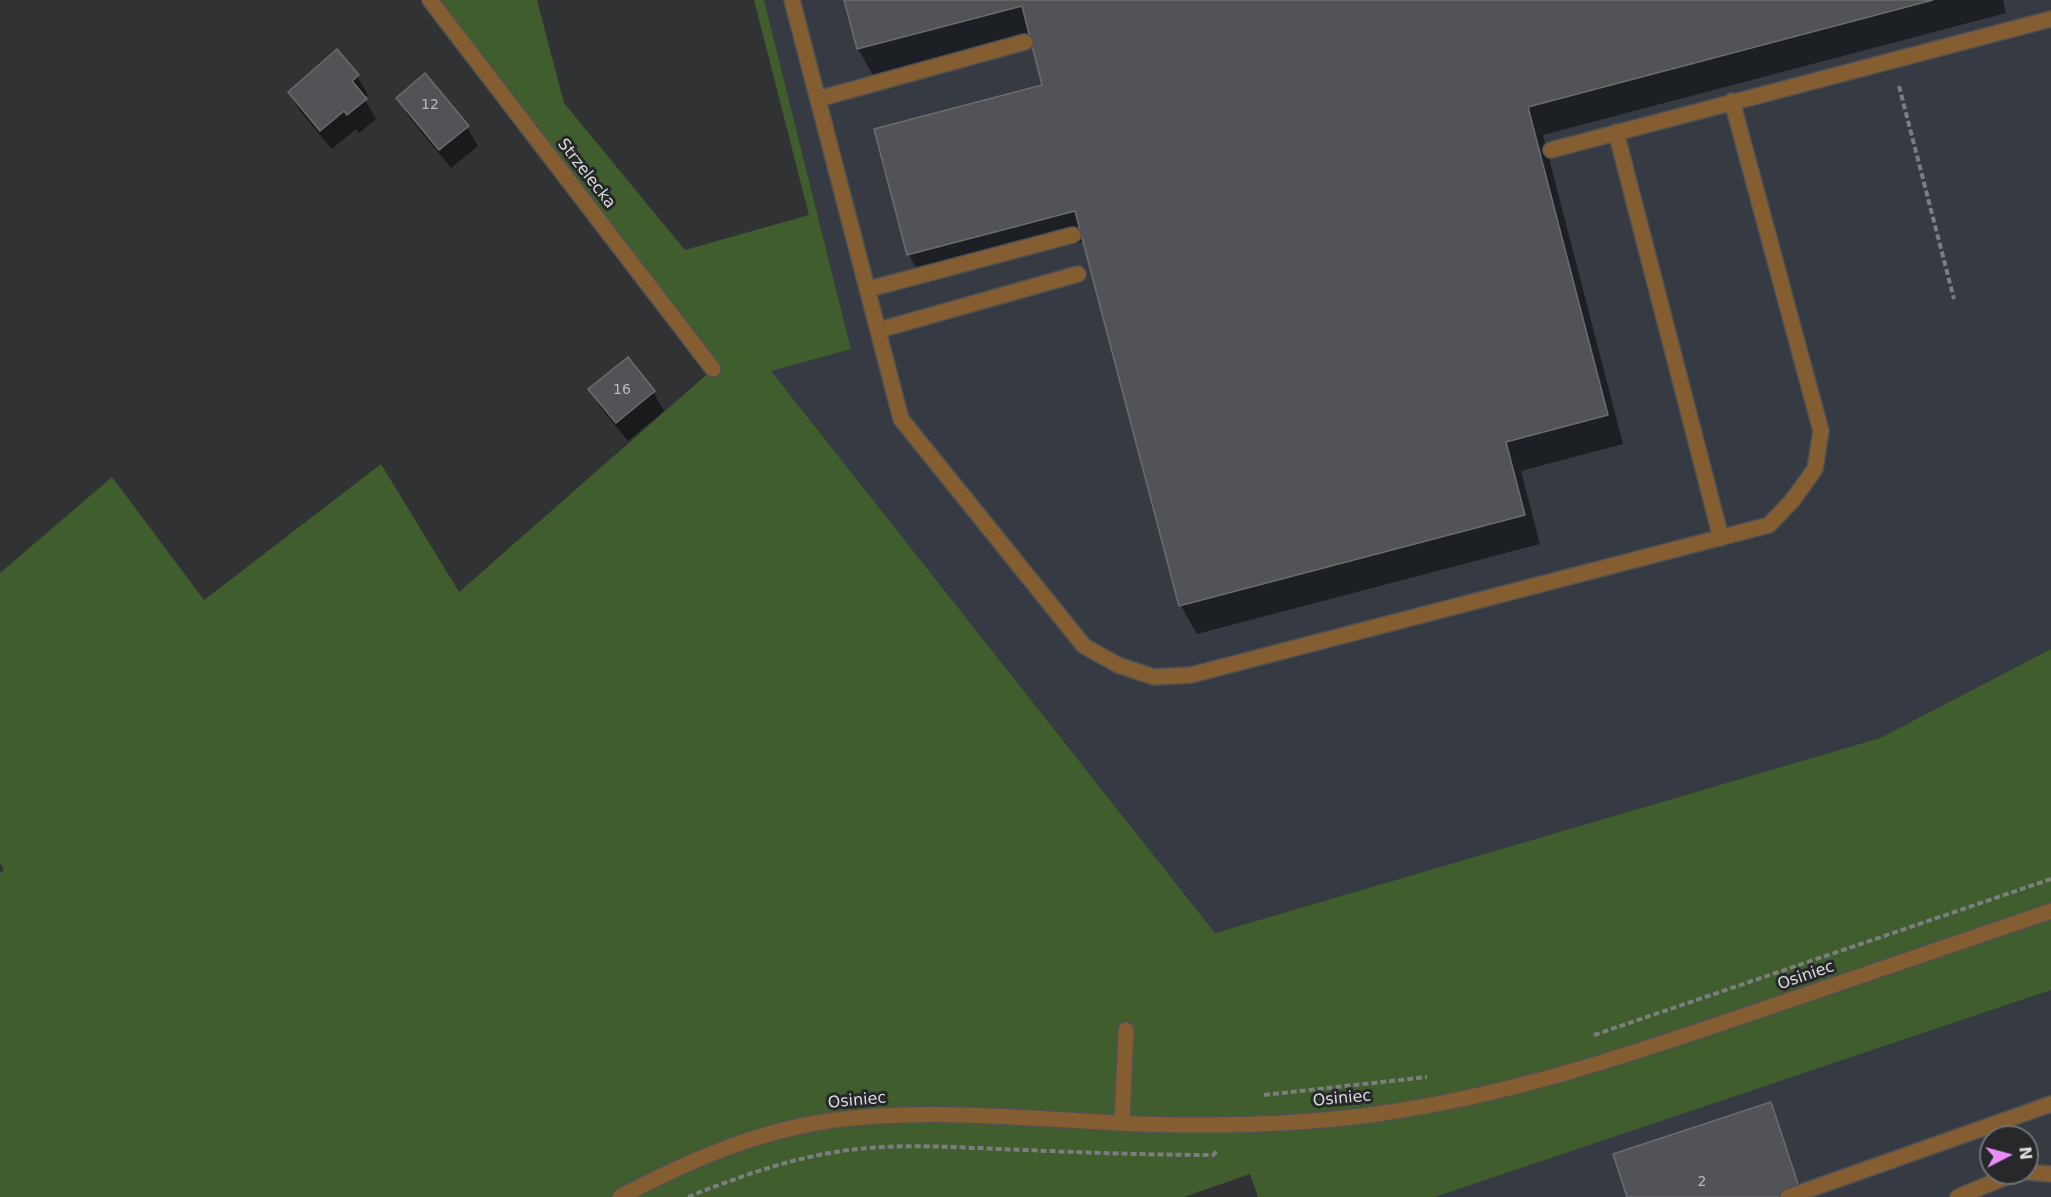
<!DOCTYPE html>
<style>
body{margin:0}
#map{position:relative;width:2051px;height:1197px;overflow:hidden;background:#303234;font-family:"DejaVu Sans",sans-serif}
canvas{display:block}
.north{position:absolute;left:1979px;top:1125px;width:60px;height:60px;box-sizing:border-box;background:#26282a;border:2px solid #6e7072;border-radius:50%;rotate:84deg;font-size:16px;font-weight:700;line-height:24px;text-align:center;color:#dbdcde}
.north::after{content:'';display:block;margin:auto;width:21px;height:27px;background:#ec8cfa;clip-path:polygon(50% 0,100% 100%,50% 72%,0 100%)}
</style>
<div id="map">
<canvas width="2051" height="1197"></canvas>
<div class="north">N</div>
</div>
<script>
const ctx = document.querySelector('canvas').getContext('2d');
ctx.lineJoin = 'round';
function paint(path, color) {
  ctx.fillStyle = color;
  ctx.fill(path, 'evenodd');
}
function strokePath(path, color, width, dash) {
  ctx.strokeStyle = color;
  ctx.lineWidth = width;
  ctx.lineCap = dash ? 'butt' : 'round';
  ctx.setLineDash(dash || []);
  ctx.stroke(path);
}
function write(font, color, halo, rows, align = 'center') {
  ctx.font = font + ' "DejaVu Sans",sans-serif';
  ctx.lineWidth = 6;
  ctx.setLineDash([]);
  ctx.textBaseline = 'middle';
  ctx.strokeStyle = halo;
  ctx.fillStyle = color;
  for (const [text, x, y, turn = 0] of rows) {
    ctx.save();
    ctx.translate(x, y);
    ctx.rotate((+turn || 0) * Math.PI / 180);
    ctx.textAlign = isNaN(turn) ? turn : align;
    if (halo) ctx.strokeText(text, 0, 0);
    ctx.fillText(text, 0, 0);
    ctx.restore();
  }
}
const built = new Path2D(`
 M 764,0 L 2051,0 L 2051,649 L 1880,738 L 1215,933 L 770,370 L 851,349 Z
 M 2051,990 L 2051,1197 L 1435,1197 ZM 1991,1137 L 2027,1137 L 2027,1173 L 1991,1173 Z`);
const green = new Path2D(`
 M 430,0 L 537,0 L 564,103 L 685,250 L 809,215 L 754,0 L 764,0 L 851,349 L 771,371 L 1215,933 L 1880,738 L 2051,649 L 2051,990 L 1435,1197 L 1258,1197 L 1250,1174 L 1184,1197 L 0,1197 L 0,873 L 4,870 L 0,863 L 0,573 L 112,477 L 204,600 L 381,464 L 459,592 L 713,369 Z`);
const shadow = new Path2D(`
 M 845,0 L 2003,0 L 2006,13 L 1543,135 L 1623,444 L 1521,471 L 1540,544 L 1197,634 L 1181,606 L 1085,241 L 925,283 L 909,255 L 876,130 L 1044,86 L 1031,36 L 874,77 L 858,49 Z
 M 357,76 L 368,95 L 364,98 L 376,119 L 359,133 L 356,129 L 332,149 L 300,111 L 289,92 Z
 M 398,98 L 467,127 L 478,146 L 451,168 L 409,117 Z
 M 590,389 L 653,392 L 664,411 L 628,441 L 601,408 Z
 M 1770,1104 L 1803,1197 L 1629,1197 Z`);
const building = new Path2D(`
 M 844,0 L 1933,0 L 1528,107 L 1608,415 L 1506,442 L 1525,515 L 1179,606 L 1075,211 L 907,255 L 874,129 L 1042,85 L 1022,6 L 857,49 Z
 M 337,49 L 359,75 L 352,81 L 367,99 L 347,115 L 344,111 L 320,131 L 288,92 Z
 M 425,73 L 469,126 L 439,150 L 396,98 Z
 M 628,357 L 655,391 L 616,423 L 588,389 Z
 M 1771,1102 L 1800,1190 L 1779,1197 L 1627,1197 L 1613,1154 Z`);
const path = new Path2D(`
 M 1899,86 L 1954,299
 M 1594,1035 L 2051,879
 M 1264,1095 L 1427,1077
 M 688,1197 C 743,1175 799,1155 858,1149 C 905,1144 952,1147 999,1149 C 1070,1152 1142,1155 1213,1155 L 1218,1150`);
const minor = new Path2D(`
 M 430,0 L 713,369
 M 792,0 L 901,419 L 1084,646 L 1118,665 L 1154,677 L 1191,675 L 1769,525 L 1792,501 L 1815,469 L 1821,431 L 1732,101
 M 818,99 L 1025,42
 M 1616,132 L 1721,538
 M 1551,150 L 2051,19
 M 869,289 L 1073,235
 M 879,330 L 1078,274
 M 1122,1123 L 1126,1030
 M 2027,1172 L 2051,1174
 M 620,1197 C 686,1162 754,1132 828,1121 C 924,1108 1022,1118 1117,1123 C 1203,1127 1291,1126 1377,1114 C 1506,1096 1626,1056 1749,1014 C 1850,980 1950,945 2051,911
 M 1788,1197 L 2051,1104
 M 1958,1197 L 2015,1173`);
const numberNames = [
 ["12",430,105],
 ["16",622,390],
 ["2",1702,1182]
];
const streetNames = [
 ["Strzelecka",586,174,52],
 ["Osiniec",1806,976,-19],
 ["Osiniec",1342,1099,-5],
 ["Osiniec",857,1101,-5]
];
paint(built, '#363b43');
paint(green, '#405d2d');
paint(shadow, '#0007');
paint(building, '#525356');
strokePath(building, '#6a6c6e', 1.5);
strokePath(minor, '#4f5153', 18);
strokePath(path, '#7c7d7f', 4, [6, 3]);
strokePath(minor, '#845d30', 15);
write('14px', '#b9babc', null, numberNames);
write('16px', '#dbdcde', '#26282a', streetNames);
</script>
